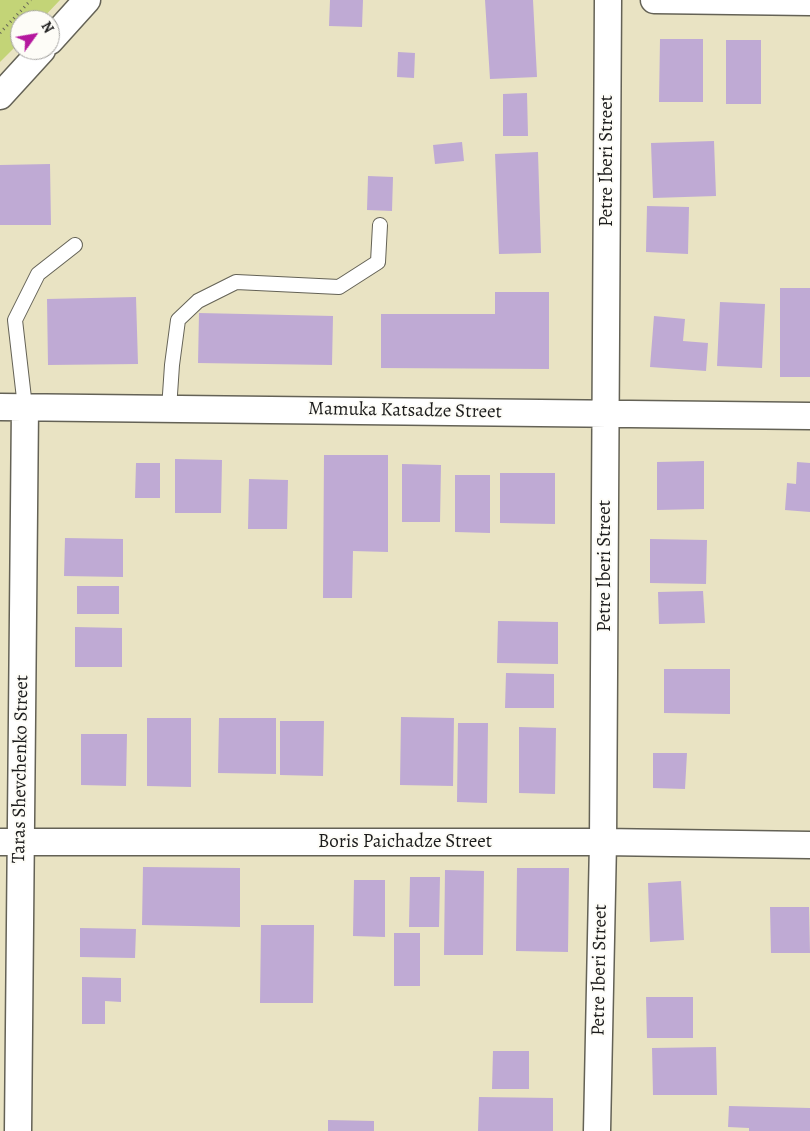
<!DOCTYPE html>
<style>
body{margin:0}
#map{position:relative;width:810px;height:1131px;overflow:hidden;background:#e9e3c3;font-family:Alegreya,serif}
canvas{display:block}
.north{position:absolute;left:10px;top:10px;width:50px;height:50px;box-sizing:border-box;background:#fdfcf7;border:1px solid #a3a29f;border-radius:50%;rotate:58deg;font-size:14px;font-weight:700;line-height:20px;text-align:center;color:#1c1c1c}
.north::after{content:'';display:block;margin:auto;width:18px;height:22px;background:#b5179e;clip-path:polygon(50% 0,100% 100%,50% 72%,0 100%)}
</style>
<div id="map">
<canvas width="810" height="1131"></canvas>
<div class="north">N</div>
</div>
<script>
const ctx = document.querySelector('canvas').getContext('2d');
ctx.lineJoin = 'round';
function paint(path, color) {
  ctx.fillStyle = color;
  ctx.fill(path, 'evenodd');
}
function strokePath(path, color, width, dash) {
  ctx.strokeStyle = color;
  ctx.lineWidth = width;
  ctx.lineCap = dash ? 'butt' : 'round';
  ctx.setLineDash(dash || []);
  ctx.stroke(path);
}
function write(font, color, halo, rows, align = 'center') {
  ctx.font = font + ' Alegreya,serif';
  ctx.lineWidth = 4;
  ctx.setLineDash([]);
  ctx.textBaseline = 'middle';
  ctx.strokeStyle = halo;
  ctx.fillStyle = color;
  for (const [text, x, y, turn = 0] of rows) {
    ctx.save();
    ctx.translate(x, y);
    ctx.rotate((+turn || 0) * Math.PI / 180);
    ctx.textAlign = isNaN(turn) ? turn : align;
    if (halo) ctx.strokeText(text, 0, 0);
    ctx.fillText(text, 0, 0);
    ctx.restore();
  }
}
const green = new Path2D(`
 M 0,0 L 60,0 L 41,20 L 20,20 L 20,42 L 0,62 Z`);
const building = new Path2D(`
 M 330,0 L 363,0 L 362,27 L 329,26 Z
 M 485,0 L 533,0 L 537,77 L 490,79 Z
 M 660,39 L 703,39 L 703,102 L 659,102 Z
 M 726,40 L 761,40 L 761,104 L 726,104 Z
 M 398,52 L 415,53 L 414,78 L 397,77 Z
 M 527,93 L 528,136 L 503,136 L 503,94 Z
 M 714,141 L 716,196 L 653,198 L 651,143 Z
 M 462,142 L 464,161 L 435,164 L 433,145 Z
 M 538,152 L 541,253 L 499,254 L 495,154 Z
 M 50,164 L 51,225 L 0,225 L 0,165 Z
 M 368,176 L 393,177 L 392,211 L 367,210 Z
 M 647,206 L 689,207 L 688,254 L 646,252 Z
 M 780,288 L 810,288 L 810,377 L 780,377 Z
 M 495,292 L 549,292 L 549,369 L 381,368 L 381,314 L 495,314 Z
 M 136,297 L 138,364 L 48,365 L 47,299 Z
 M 720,302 L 765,304 L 762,368 L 717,366 Z
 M 199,313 L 333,316 L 332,365 L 198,363 Z
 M 654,316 L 685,319 L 683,341 L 708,343 L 706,371 L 650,367 Z
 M 324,455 L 388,455 L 388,552 L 353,551 L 352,598 L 323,598 Z
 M 175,459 L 222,460 L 221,513 L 175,513 Z
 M 704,461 L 704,509 L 657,510 L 657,462 Z
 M 797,462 L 810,463 L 810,512 L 785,510 L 787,483 L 796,484 Z
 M 136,463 L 160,463 L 160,498 L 135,498 Z
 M 402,464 L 441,465 L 440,522 L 402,522 Z
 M 500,473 L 555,473 L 555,524 L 500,523 Z
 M 455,475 L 490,475 L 490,533 L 455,532 Z
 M 249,479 L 288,480 L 287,529 L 248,529 Z
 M 65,538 L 123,539 L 123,577 L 64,576 Z
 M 650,539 L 707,540 L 706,584 L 650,583 Z
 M 77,586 L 119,586 L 119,614 L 77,614 Z
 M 703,591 L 705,623 L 659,624 L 658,592 Z
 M 498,621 L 558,622 L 558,664 L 497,663 Z
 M 75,627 L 122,628 L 122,667 L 75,667 Z
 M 664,669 L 730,669 L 730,714 L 664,713 Z
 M 506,673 L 554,674 L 554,708 L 505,708 Z
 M 401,717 L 454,718 L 453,786 L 400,785 Z
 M 147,718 L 191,718 L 191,787 L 147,786 Z
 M 219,718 L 276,718 L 276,774 L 218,773 Z
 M 280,721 L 324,721 L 323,776 L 280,775 Z
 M 458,723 L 488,723 L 487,803 L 457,802 Z
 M 519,727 L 556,728 L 555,794 L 519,793 Z
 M 81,734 L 127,734 L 126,786 L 81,785 Z
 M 653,753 L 687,753 L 685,789 L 653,788 Z
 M 143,867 L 240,868 L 240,927 L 142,925 Z
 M 517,868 L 569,868 L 568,952 L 516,951 Z
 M 445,870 L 484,871 L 483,955 L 444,955 Z
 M 410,877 L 440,877 L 439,927 L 409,927 Z
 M 354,880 L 385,880 L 385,937 L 353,936 Z
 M 681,881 L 684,940 L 650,942 L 648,883 Z
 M 770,907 L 809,907 L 810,953 L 771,953 Z
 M 261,925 L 314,925 L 313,1003 L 260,1003 Z
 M 80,928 L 136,929 L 135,958 L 80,957 Z
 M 394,933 L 420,933 L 420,986 L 394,986 Z
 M 82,977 L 121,978 L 121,1002 L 105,1001 L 105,1024 L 82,1024 Z
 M 646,997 L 693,997 L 693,1038 L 647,1038 Z
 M 716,1047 L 717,1095 L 653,1095 L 652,1048 Z
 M 493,1051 L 529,1051 L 529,1089 L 492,1089 Z
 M 479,1097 L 553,1098 L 553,1131 L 478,1131 Z
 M 729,1106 L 810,1108 L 810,1131 L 749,1131 L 749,1128 L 728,1127 Z
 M 328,1120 L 374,1121 L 374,1131 L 328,1131 Z`);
const path = new Path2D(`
 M 0,33 L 31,0`);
const lane = new Path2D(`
 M 25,407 L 15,320 L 38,274 L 75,245
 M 169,409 L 172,365 L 178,320 L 198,301 L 236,282 L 339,287 L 378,262 L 380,225`);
const street = new Path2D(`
 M 654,0 L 810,2
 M 50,41 L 87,0
 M 0,96 L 42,50
 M 0,407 L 810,416
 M 0,842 L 603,842 L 810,845
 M 18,1131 L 25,407
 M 597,1131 L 603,842 L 608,0`);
const streetNames = [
 ["Petre Iberi Street",607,161,-90],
 ["Mamuka Katsadze Street",405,411,1],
 ["Petre Iberi Street",605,566,-90],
 ["Taras Shevchenko Street",21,769,-89],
 ["Boris Paichadze Street",405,842],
 ["Petre Iberi Street",600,970,-89]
];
paint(green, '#c3d477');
paint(building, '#bfaad4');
strokePath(lane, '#646256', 16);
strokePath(street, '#646256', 29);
strokePath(path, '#646256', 3, [1, 4]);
strokePath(lane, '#fff', 14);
strokePath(street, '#fff', 26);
write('19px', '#1c1c1c', '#fdfcf7', streetNames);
</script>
